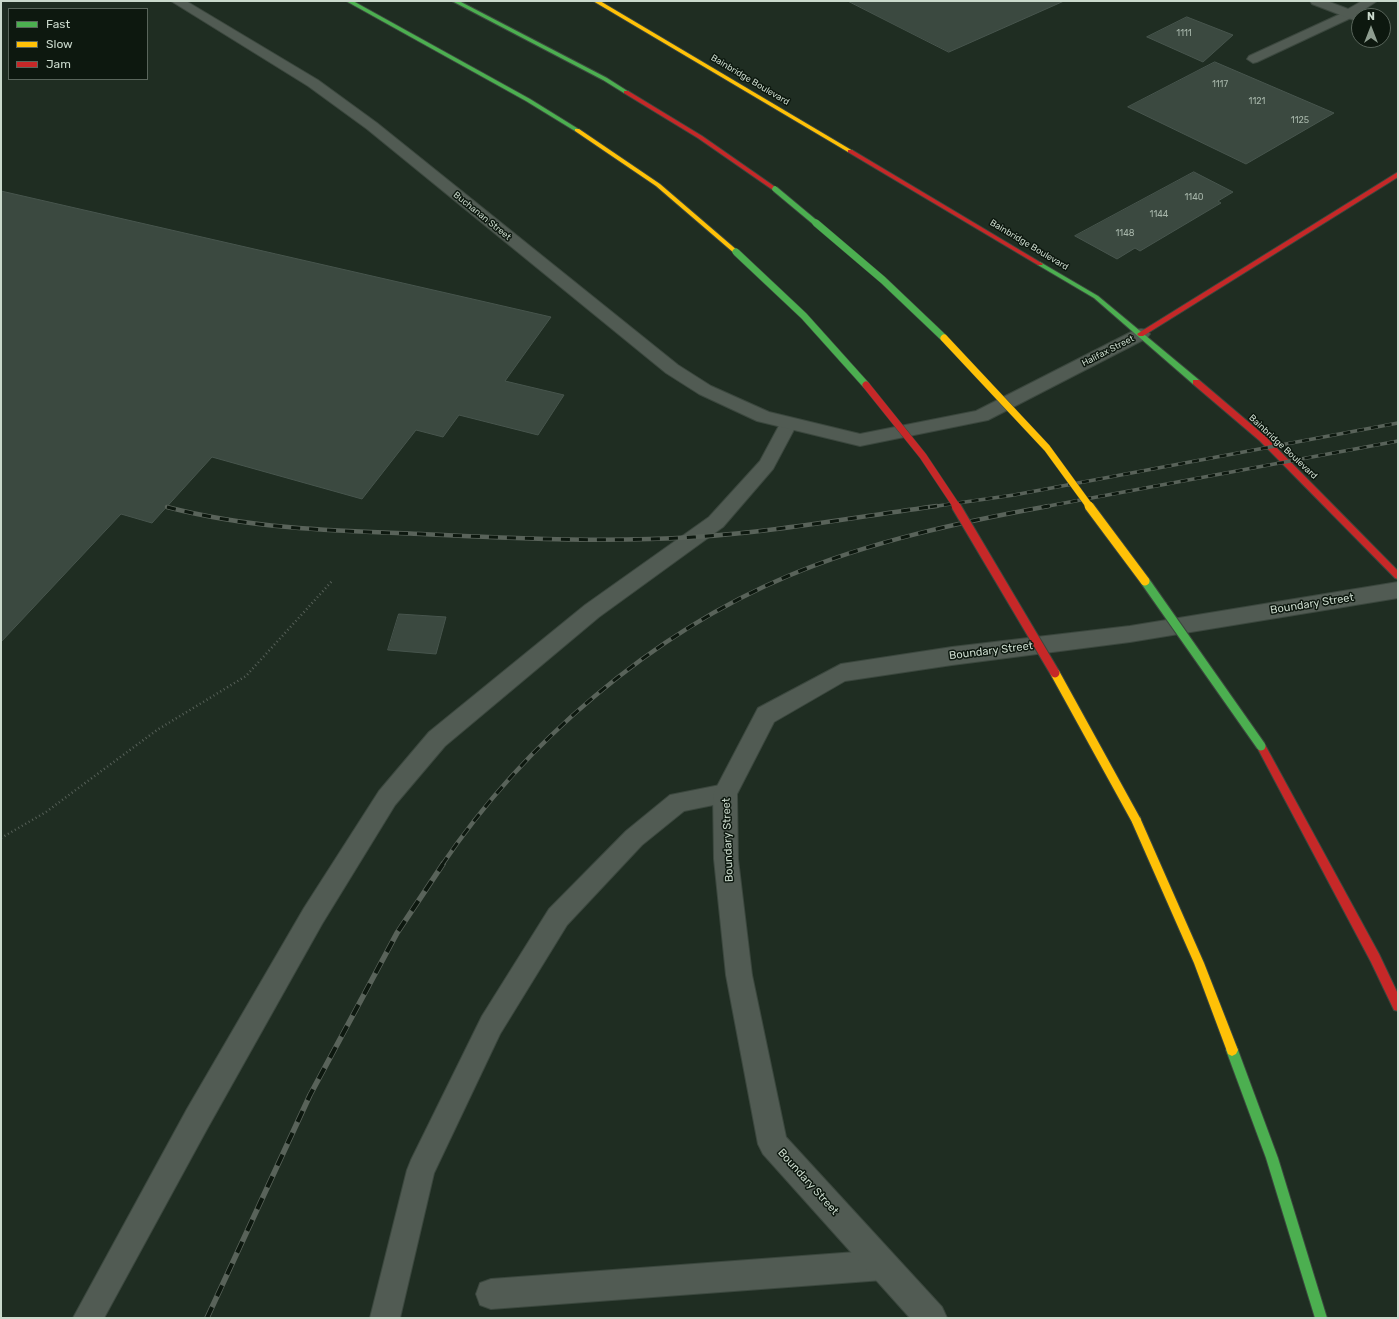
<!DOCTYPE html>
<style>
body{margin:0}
#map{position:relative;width:1399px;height:1319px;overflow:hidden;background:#1f2d22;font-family:Rubik,sans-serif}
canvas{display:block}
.frame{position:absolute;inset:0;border:2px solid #cad9cc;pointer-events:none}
.legend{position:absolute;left:8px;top:8px;width:140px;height:72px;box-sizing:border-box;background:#0d180f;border:1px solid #59655b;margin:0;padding:5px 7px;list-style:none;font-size:12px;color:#cad9cc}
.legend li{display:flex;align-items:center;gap:8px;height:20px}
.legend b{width:20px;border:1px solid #59655b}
.north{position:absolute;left:1351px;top:8px;width:40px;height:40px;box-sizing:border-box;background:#0d180f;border:1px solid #59655b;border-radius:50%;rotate:0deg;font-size:11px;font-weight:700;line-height:16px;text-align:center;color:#cad9cc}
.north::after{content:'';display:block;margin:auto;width:14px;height:18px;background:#8e9d90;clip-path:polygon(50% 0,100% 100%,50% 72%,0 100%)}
</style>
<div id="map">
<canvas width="1399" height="1319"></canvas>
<div class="frame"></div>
<ul class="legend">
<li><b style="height:5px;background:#4caf50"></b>Fast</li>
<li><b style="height:5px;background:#ffc107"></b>Slow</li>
<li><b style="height:5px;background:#c62828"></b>Jam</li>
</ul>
<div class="north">N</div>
</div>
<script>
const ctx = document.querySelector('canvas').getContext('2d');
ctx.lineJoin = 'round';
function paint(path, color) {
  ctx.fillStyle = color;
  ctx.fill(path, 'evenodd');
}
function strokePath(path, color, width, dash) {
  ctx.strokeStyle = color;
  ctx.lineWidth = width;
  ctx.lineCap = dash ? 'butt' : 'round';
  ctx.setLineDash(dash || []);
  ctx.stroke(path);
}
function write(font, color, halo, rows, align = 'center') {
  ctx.font = font + ' Rubik,sans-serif';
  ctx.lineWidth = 3;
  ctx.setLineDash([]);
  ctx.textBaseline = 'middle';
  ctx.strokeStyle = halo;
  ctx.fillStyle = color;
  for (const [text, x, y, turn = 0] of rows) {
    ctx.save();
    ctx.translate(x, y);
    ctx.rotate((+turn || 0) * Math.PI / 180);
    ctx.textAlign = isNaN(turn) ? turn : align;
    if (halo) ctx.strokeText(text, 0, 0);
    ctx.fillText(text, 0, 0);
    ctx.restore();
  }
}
const building = new Path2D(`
 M 848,1 L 1064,1 L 949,52 Z
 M 1187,17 L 1233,35 L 1203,62 L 1147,37 Z
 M 1215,62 L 1334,113 L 1246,164 L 1128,107 Z
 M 1194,172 L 1233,192 L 1218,201 L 1221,203 L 1140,251 L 1135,248 L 1117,259 L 1075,236 Z
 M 1,191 L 551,317 L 505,381 L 564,395 L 538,435 L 459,415 L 443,437 L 416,430 L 362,499 L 212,457 L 152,523 L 121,514 L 1,642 Z
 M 399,614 L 446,617 L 436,654 L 388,650 Z`);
const path = new Path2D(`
 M 1,838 L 46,812 L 157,730 L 246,676 L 333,580`);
const lane = new Path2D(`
 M 1349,10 L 1353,11 L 1355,14 L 1353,17 L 1257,62 L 1253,63 L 1247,59 L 1249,56 Z
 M 788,418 L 794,420 L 797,424 L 773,469 L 723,527 L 599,617 L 445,746 L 395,805 L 322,924 L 207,1129 L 104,1318 L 73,1318 L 187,1109 L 304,908 L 379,791 L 429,732 L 585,605 L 709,517 L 760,461 L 782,420 Z
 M 725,784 L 733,787 L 736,794 L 733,801 L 684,811 L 642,845 L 567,925 L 500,1034 L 434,1173 L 400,1318 L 370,1318 L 407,1170 L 411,1160 L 482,1016 L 549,909 L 626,831 L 670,795 Z
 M 883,1250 L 893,1255 L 898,1265 L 893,1275 L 883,1280 L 491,1309 L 480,1305 L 476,1294 L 480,1283 L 491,1279 Z`);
const street = new Path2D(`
 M 171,1 L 186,1 L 318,80 L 377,123 L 678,365 L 711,386 L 769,412 L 860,434 L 976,411 L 1135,330 L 1141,329 L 1147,330 L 1150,334 L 1147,338 L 988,420 L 860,446 L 757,421 L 699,394 L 666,373 L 367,129 L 308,86 Z
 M 1310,1 L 1327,1 L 1348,9 L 1362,1 L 1377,1 L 1359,13 L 1364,16 L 1359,16 L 1359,22 L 1312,4 Z
 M 1398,582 L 1398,598 L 1130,642 L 952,665 L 845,681 L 774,722 L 737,794 L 738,859 L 752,975 L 786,1137 L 942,1307 L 947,1318 L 910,1318 L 763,1154 L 758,1144 L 726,975 L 714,859 L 713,794 L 758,708 L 841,664 L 952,647 L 1130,626 Z`);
const fast = new Path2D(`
 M 346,1 L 353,1 L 530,99 L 580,130 L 575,131 L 526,101 Z
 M 452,1 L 459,1 L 607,78 L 629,92 L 624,93 L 603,80 Z
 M 1040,262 L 1098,296 L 1199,380 L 1199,384 L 1193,384 L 1094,298 L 1038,265 L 1038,263 Z
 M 1232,1044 L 1236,1046 L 1238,1050 L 1278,1158 L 1327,1318 L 1315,1318 L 1266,1158 L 1226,1050 L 1228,1046 Z`);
const slow = new Path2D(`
 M 593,1 L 600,1 L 853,151 L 848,152 Z
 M 575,129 L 579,129 L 660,184 L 738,251 L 738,253 L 734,253 L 656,186 L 575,131 Z
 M 1136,816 L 1140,817 L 1141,820 L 1204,963 L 1238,1050 L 1236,1054 L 1232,1056 L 1228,1054 L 1194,963 L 1131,820 L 1132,817 Z`);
const jam = new Path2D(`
 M 624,91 L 628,91 L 702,136 L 778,189 L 773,190 L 698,138 L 624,93 Z
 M 848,150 L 852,150 L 1043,264 L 1042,265 L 1038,265 L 848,152 Z
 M 1398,172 L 1398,177 L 1143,336 L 1139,336 L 1137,334 Z
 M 1193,380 L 1199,380 L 1266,437 L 1398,571 L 1398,579 L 1395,578 L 1260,441 L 1193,384 Z
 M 1261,742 L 1264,743 L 1379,954 L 1398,994 L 1398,1011 L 1394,1010 L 1371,962 L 1258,749 L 1256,746 L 1258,743 Z`);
const railFar2 = new Path2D(`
 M 930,507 L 1014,495 L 1398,423
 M 1043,507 L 1398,441`);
const railFar1 = new Path2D(`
 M 167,507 C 251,529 336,531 422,534 C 512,538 603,543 694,537 C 775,532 856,517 937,506
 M 442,865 C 524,743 652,633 788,576 C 871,541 961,522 1049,506`);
const rail = new Path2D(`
 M 207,1318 L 310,1095 L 397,933 L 443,864`);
const fastBridgeFar2 = new Path2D(`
 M 775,189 L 817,224`);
const fastBridgeFar1 = new Path2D(`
 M 816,223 L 883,280 L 944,338
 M 736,252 L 804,316 L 866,385`);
const fastBridge = new Path2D(`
 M 1145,581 L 1261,746`);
const slowBridgeFar1 = new Path2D(`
 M 944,338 L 1047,448 L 1090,507`);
const slowBridge = new Path2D(`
 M 1089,506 L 1145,581
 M 1055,673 L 1136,820`);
const jamBridgeFar1 = new Path2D(`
 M 866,385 L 923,456 L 957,507`);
const jamBridge = new Path2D(`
 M 956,506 L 1055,673`);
const numberNames = [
 ["1111",1184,33],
 ["1117",1220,84],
 ["1121",1257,101],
 ["1125",1300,120],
 ["1140",1194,197],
 ["1144",1159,214],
 ["1148",1125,233]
];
const farStreetnames = [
 ["Bainbridge Boulevard",750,80,31],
 ["Buchanan Street",482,216,39],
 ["Bainbridge Boulevard",1029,245,31],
 ["Halifax Street",1108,351,-27],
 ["Bainbridge Boulevard",1283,447,43]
];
const streetNames = [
 ["Boundary Street",1312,604,-9],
 ["Boundary Street",991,651,-7],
 ["Boundary Street",728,840,-92],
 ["Boundary Street",808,1182,48]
];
paint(building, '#3b4940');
strokePath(building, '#47554d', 1);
strokePath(lane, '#3b473e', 2);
strokePath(street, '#3b473e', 2);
strokePath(fast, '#3b473e', 2);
strokePath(slow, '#3b473e', 2);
strokePath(jam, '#3b473e', 2);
strokePath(path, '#576159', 2.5, [1, 3]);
paint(lane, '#515b53');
paint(street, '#515b53');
paint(fast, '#4caf50');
paint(slow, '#ffc107');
paint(jam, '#c62828');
strokePath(railFar2, '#59635a', 3.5);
strokePath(railFar1, '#59635a', 4.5);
strokePath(rail, '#59635a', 5.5);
strokePath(railFar2, '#0d180f', 2.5, [7]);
strokePath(railFar1, '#0d180f', 3, [9]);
strokePath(rail, '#0d180f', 4, [12]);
strokePath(fastBridgeFar2, '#3b473e', 7, []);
strokePath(fastBridgeFar1, '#3b473e', 8, []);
strokePath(fastBridge, '#3b473e', 11, []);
strokePath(slowBridgeFar1, '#3b473e', 8, []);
strokePath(slowBridge, '#3b473e', 11, []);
strokePath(jamBridgeFar1, '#3b473e', 8, []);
strokePath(jamBridge, '#3b473e', 11, []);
strokePath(fastBridgeFar2, '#4caf50', 5.5);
strokePath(fastBridgeFar1, '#4caf50', 7);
strokePath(fastBridge, '#4caf50', 9);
strokePath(slowBridgeFar1, '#ffc107', 7);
strokePath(slowBridge, '#ffc107', 9);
strokePath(jamBridgeFar1, '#c62828', 7);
strokePath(jamBridge, '#c62828', 9);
write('9px', '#a6b5a9', null, numberNames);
write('9px', '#cad9cc', '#0d180f', farStreetnames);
write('11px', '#cad9cc', '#0d180f', streetNames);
</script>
